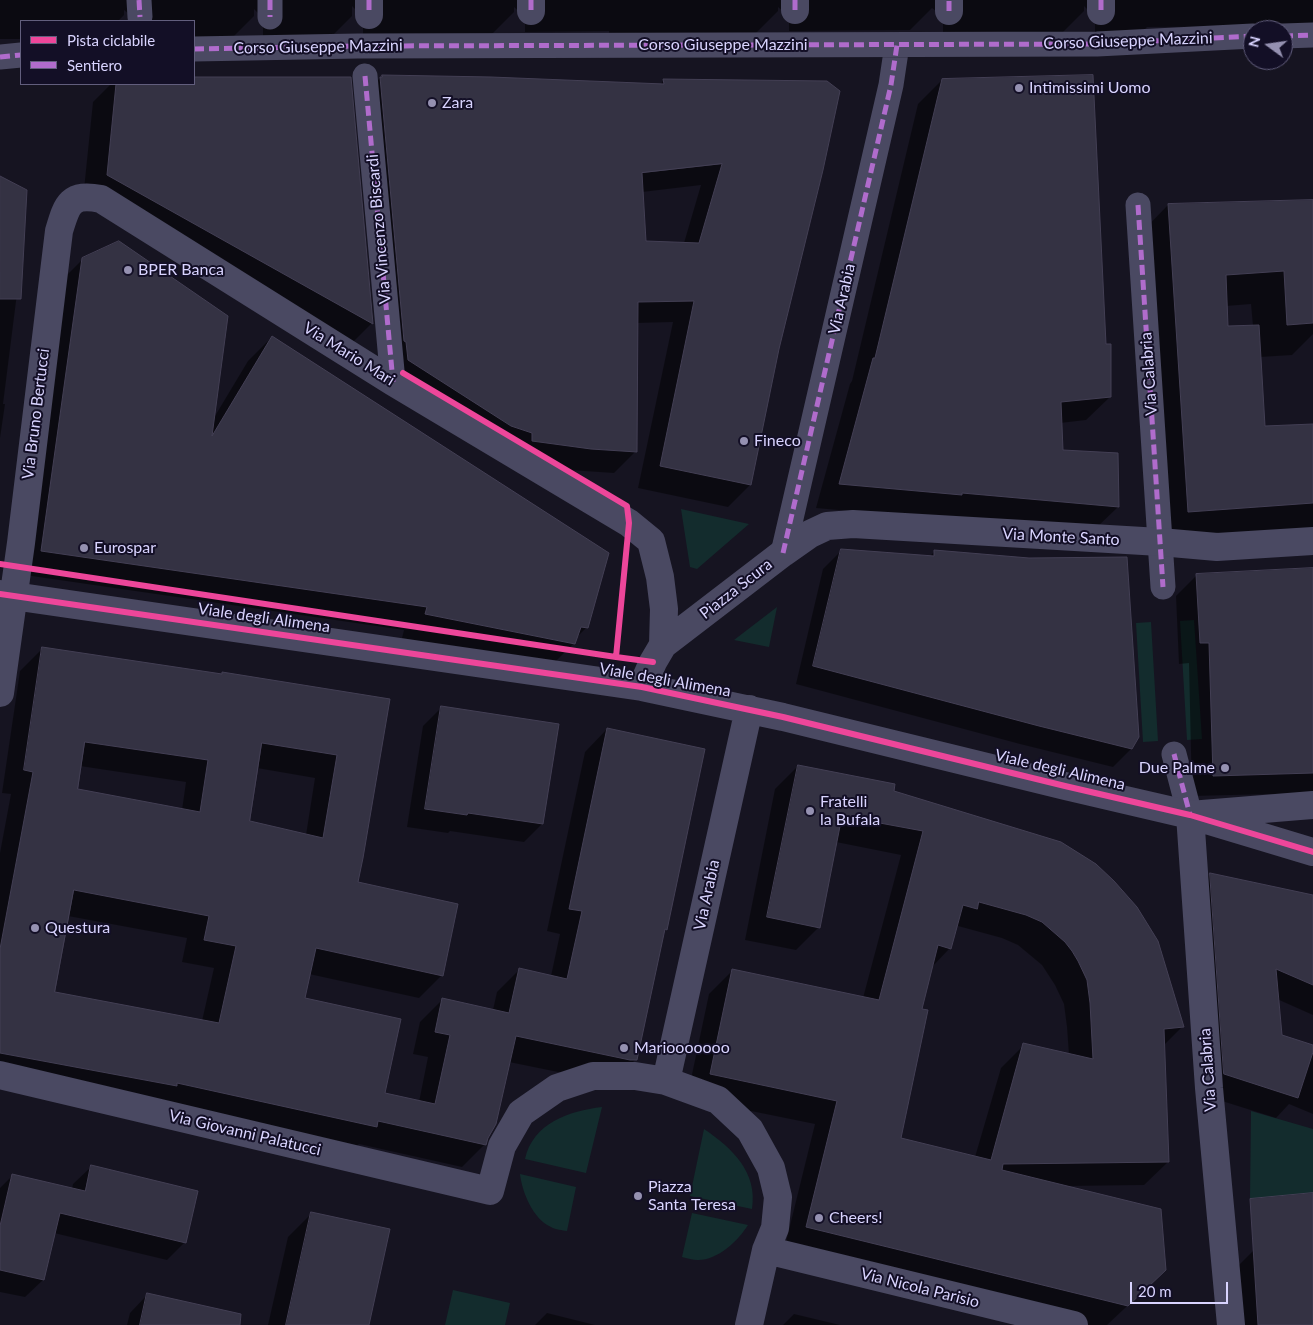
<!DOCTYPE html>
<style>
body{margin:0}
#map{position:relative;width:1313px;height:1325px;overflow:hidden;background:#161421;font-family:Lato,sans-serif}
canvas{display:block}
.legend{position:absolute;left:20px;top:20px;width:175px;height:65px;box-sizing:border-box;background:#130f26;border:1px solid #625e7d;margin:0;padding:6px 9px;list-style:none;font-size:15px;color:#d9d4ff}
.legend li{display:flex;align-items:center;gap:10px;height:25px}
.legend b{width:25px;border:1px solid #625e7d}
.north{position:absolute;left:1243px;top:20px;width:50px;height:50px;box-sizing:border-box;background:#130f26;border:1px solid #625e7d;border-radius:50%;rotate:284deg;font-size:14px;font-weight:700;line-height:20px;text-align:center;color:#d9d4ff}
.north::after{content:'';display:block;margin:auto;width:18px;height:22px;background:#9591b1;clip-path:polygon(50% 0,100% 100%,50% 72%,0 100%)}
.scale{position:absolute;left:1130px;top:1282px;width:98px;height:22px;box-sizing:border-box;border:2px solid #d9d4ff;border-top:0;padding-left:6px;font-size:15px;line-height:18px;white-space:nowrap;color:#d9d4ff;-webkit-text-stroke:4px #130f26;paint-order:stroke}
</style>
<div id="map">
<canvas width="1313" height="1325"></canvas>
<ul class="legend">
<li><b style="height:6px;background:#ed469a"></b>Pista ciclabile</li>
<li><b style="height:6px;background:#b06ccc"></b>Sentiero</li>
</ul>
<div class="north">N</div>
<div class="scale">20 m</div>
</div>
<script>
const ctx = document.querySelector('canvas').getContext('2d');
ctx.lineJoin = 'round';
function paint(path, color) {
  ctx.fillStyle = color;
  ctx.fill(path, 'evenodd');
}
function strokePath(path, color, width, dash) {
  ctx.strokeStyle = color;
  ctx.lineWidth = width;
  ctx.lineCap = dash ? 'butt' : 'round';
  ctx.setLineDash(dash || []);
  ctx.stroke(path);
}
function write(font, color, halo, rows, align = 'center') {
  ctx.font = font + ' Lato,sans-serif';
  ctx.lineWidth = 4;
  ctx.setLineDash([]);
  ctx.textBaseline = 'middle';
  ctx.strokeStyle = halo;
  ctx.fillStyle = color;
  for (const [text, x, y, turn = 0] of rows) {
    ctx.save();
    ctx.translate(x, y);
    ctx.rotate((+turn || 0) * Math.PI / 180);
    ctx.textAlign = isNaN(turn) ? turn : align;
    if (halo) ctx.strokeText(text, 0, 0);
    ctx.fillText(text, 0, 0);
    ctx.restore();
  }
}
const green = new Path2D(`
 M 681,509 L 749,524 L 697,569 L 690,567 Z
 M 777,607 L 769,647 L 734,640 Z
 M 1194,620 L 1202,739 L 1187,740 L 1180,621 Z
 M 1151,622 L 1158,741 L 1143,742 L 1136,623 Z
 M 602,1107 L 586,1173 L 525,1159 C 533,1123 569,1111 602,1107 Z
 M 1251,1111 L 1313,1129 L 1313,1193 L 1250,1199 Z
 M 704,1129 C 732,1148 758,1172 752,1209 L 690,1196 Z
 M 520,1174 L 576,1187 L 567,1231 C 562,1230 556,1230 551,1227 C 533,1219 522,1192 520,1174 Z
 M 692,1213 L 748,1225 C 738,1241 718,1260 698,1260 C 693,1260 687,1258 682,1257 Z
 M 453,1290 L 510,1303 L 505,1325 L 445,1325 Z`);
const shadow = new Path2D(`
 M 0,0 L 1313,0 L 1313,26 L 1147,27 L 1143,31 L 1095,32 L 1095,22 L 1092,14 L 1084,6 L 1084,11 L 1062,33 L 943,34 L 943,23 L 941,15 L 932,8 L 910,30 L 789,31 L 789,22 L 786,14 L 778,7 L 778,11 L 756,33 L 609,37 L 609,31 L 525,32 L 525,22 L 522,14 L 514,7 L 514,12 L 492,34 L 363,35 L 363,23 L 361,15 L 352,6 L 352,16 L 330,38 L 263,39 L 263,23 L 261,16 L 254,9 L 254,16 L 232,38 L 194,39 L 194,21 L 131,21 L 129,14 L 124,10 L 124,15 L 118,21 L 21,21 L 21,39 L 0,39 Z
 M 194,78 L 350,78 L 372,323 L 348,347 L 83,199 L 93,102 L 111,84 L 194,84 Z
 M 380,78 L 660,85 L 664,80 L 827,82 L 778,348 L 750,485 L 728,507 L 638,488 L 673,322 L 636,323 L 636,451 L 614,473 L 569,470 L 511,462 L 386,382 L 358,100 ZM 701,185 L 684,243 L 645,242 L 642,192 Z
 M 942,80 L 1105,345 L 1110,397 L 1086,420 L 1060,423 L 1062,451 L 1118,507 L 1094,530 L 937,519 L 816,508 L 850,384 L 852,381 L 918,104 Z
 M 0,177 L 22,254 L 3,404 L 5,404 L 0,438 Z
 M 1313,201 L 1313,334 L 1292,355 L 1260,357 L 1264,428 L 1313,425 L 1313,533 L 1155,544 L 1135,239 L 1168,205 ZM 1251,304 L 1253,326 L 1227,328 L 1226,306 Z
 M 83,259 L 212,421 L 248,361 L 272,337 L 586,628 L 575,639 L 574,643 L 550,667 L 402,638 L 404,630 L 18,574 L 59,283 Z
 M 841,551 L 929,557 L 935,551 L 1131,749 L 1113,767 L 1020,744 L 796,684 L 823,569 Z
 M 1313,569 L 1313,793 L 1192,796 L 1189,663 L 1179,664 L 1176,596 L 1197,575 Z
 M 43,648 L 221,675 L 223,673 L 388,700 L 356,883 L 457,905 L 441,976 L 419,998 L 309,974 L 303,999 L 383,1094 L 419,1102 L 428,1057 L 413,1054 L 420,1022 L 442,1000 L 493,1010 L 497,992 L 519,970 L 551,976 L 560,934 L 547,931 L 585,752 L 607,729 L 666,929 L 663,932 L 635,1060 L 613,1082 L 607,1082 L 509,1062 L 485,1144 L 462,1167 L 359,1144 L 354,1149 L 0,1079 L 0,853 L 11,794 L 2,793 L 20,671 ZM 80,766 L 186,782 L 182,810 L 76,790 ZM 257,768 L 315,778 L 306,835 L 248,822 ZM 68,916 L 187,938 L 182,962 L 214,968 L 202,1021 L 53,993 Z
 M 441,708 L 542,824 L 524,842 L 450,831 L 448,833 L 407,827 L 423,726 Z
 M 798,766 L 892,792 L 1182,1027 L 1163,1046 L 1168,1162 L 1144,1185 L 1066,1186 L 1141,1293 L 1107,1325 L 1089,1325 L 784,1250 L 815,1124 L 687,1098 L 709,994 L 732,971 L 863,998 L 901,855 L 836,842 L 819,927 L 796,950 L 745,940 L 775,789 ZM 958,926 L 1002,938 L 1018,945 L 1042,965 L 1055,985 L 1064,1004 L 1067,1027 L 1069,1055 L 1024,1045 L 1001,1068 L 975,1157 L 899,1139 L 920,1010 L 931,968 L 950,948 L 955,929 Z
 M 1210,874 L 1313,896 L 1313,1015 L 1277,999 L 1281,1036 L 1313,1046 L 1313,1114 L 1289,1104 L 1276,1118 L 1203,1095 L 1189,895 Z
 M 91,1167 L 185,1242 L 167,1260 L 54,1233 L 43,1280 L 25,1297 L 0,1292 L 0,1188 L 13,1175 L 72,1189 L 73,1184 Z
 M 312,1213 L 367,1325 L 268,1325 L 288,1237 Z
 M 1254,1250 L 1313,1264 L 1313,1325 L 1236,1325 L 1233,1271 Z
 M 148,1294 L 219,1325 L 127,1325 L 130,1313 Z
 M 547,1313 L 595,1325 L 535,1325 Z
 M 794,1314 L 840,1325 L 783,1325 Z`);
const building = new Path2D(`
 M 382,75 L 491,77 L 664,84 L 663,79 L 827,81 L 840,91 L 823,170 L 779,349 L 751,485 L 660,466 L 694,301 L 638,302 L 637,452 L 591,449 L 532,441 L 532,433 L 511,426 L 408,360 L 406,342 L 404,341 L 380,77 L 382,77 ZM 722,164 L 699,243 L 646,241 L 642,173 Z
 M 1093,75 L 1106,344 L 1111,344 L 1111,397 L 1061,402 L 1063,450 L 1118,453 L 1119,507 L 962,493 L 962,495 L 839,484 L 873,358 L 875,358 L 942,79 Z
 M 194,77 L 351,77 L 373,324 L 107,175 L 116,84 L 194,84 Z
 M 0,176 L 27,190 L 21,299 L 0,299 Z
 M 1313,200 L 1313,323 L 1287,325 L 1284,271 L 1226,275 L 1228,326 L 1259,325 L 1265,426 L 1313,424 L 1313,503 L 1188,512 L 1168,204 Z
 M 119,241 L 228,316 L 212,436 L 272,336 L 609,553 L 588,628 L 581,627 L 575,644 L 425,614 L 427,607 L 41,551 L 82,258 Z
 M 841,549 L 934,556 L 934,550 L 1029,558 L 1127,557 L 1139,737 L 1132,749 L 1039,726 L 813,666 Z
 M 1313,568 L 1313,773 L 1213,776 L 1209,643 L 1200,643 L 1196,574 Z
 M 42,647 L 222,674 L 222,672 L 390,699 L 363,858 L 358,882 L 458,904 L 443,976 L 316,948 L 305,998 L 401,1019 L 385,1093 L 435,1104 L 450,1035 L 435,1032 L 442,998 L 509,1013 L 519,968 L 567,979 L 582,911 L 569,909 L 607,728 L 705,749 L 667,930 L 665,929 L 637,1060 L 630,1060 L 516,1036 L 496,1124 L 488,1138 L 486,1145 L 378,1121 L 377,1127 L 177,1083 L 177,1086 L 0,1053 L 0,949 L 33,772 L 24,770 ZM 85,742 L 208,760 L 200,812 L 78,789 ZM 262,743 L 337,755 L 323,838 L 250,821 ZM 74,890 L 209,916 L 204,940 L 236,946 L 219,1023 L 55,992 Z
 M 441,706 L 559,724 L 543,824 L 468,813 L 467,815 L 425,809 Z
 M 798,765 L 895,784 L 894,791 L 1061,842 L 1096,864 L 1114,881 L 1137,907 L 1158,941 L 1184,1027 L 1164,1029 L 1169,1162 L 1003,1164 L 1002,1170 L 1161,1209 L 1166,1270 L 1128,1306 L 806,1227 L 837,1101 L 710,1074 L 732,969 L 879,1000 L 923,831 L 842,816 L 820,928 L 767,917 ZM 979,902 L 1026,915 L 1042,922 L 1065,942 L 1072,951 L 1078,961 L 1087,980 L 1090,1003 L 1093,1059 L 1023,1043 L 991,1160 L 901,1138 L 928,1010 L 922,1009 L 938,945 L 951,949 L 963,905 L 977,909 Z
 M 1210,873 L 1313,895 L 1313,985 L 1276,969 L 1282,1035 L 1313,1045 L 1313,1052 L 1298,1098 L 1224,1074 Z
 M 91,1165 L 198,1191 L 186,1243 L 60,1213 L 44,1280 L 0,1270 L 0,1226 L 12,1174 L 85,1191 Z
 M 1313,1193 L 1313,1325 L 1258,1325 L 1250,1199 Z
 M 311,1212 L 390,1229 L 369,1325 L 286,1325 Z
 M 147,1293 L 241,1314 L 240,1325 L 140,1325 Z`);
const pedestrian = new Path2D(`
 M 139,0 L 140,17
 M 270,0 L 270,17
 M 1283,36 L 1313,35
 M 194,49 L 358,46 L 1097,44 L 1253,36
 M 0,57 L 21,55
 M 365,76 L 393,382
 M 1138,205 L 1163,587
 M 783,553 L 891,85 L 897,45
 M 1174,754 L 1190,815`);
const minor = new Path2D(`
 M 369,0 L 369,15
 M 531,0 L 531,11
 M 1101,0 L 1101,11
 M 795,10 L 795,0
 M 949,11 L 949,0
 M 0,594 L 642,687 L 783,717 L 1065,786 L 1190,815 L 1313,852
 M 642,687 L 653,662 L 663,645 L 783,553 L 810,534 L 827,526 L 853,524 L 1160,542 L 1217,547 L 1313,541
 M 0,693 L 21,543 L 59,231 C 67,204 70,193 101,199 L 393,382 L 629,523 L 651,541 L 660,577 L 664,609 L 663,645
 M 0,1075 L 490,1191 L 502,1146 L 521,1113 L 557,1088 L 593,1076 L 635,1076 L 666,1081 L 718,1100 L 750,1130 L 771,1168 L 778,1197 L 775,1228 L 766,1250 L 749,1325
 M 666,1081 L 749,709
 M 766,1250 L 1074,1325
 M 1231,1325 L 1209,1088 L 1190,815 L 1313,805`);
const quiet = new Path2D(`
 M 139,0 L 140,17
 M 270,0 L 270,17
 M 369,0 L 369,15
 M 531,0 L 531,11
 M 1101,0 L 1101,11
 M 795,10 L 795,0
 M 949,11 L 949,0
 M 1283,36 L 1313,35
 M 194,49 L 358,46 L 1097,44 L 1253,36
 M 0,57 L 21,55
 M 365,76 L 393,382
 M 1138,205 L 1163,587
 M 783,553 L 891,85 L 897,45
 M 1174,754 L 1190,815`);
const cycleway = new Path2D(`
 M 403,373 L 627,506 L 629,523 L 616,657
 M 0,564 L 616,657 L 653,662
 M 0,594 L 642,687 L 783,717 L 1065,786 L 1190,815 L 1313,852`);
const markers = [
 [1019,88,5,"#9591b1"],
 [432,103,5,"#9591b1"],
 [128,270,5,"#9591b1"],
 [744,441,5,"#9591b1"],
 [84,548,5,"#9591b1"],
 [1225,768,5,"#9591b1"],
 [810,811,5,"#9591b1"],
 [35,928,5,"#9591b1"],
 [624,1048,5,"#9591b1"],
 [638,1196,5,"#9591b1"],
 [819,1218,5,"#9591b1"]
];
const streetNames = [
 ["Corso Giuseppe Mazzini",1128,41,-2],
 ["Corso Giuseppe Mazzini",723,45],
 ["Corso Giuseppe Mazzini",318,47,-1],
 ["Via Vincenzo Biscardi",379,229,-95],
 ["Via Arabia",842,299,-77],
 ["Via Mario Mari",349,354,32],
 ["Via Calabria",1149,374,-94],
 ["Via Bruno Bertucci",36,414,-83],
 ["Via Monte Santo",1061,537,3],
 ["Piazza Scura",736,589,-38],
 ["Viale degli Alimena",264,618,8],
 ["Viale degli Alimena",665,680,10],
 ["Viale degli Alimena",1060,770,13],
 ["Via Arabia",707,895,-78],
 ["Via Calabria",1208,1070,-94],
 ["Via Giovanni Palatucci",245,1133,13],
 ["Via Nicola Parisio",920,1288,14]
];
const poiNames = [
 ["Intimissimi Uomo",1029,88],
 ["Zara",442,103],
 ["BPER Banca",138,270],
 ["Fineco",754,441],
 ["Eurospar",94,548],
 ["Due Palme",1215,768,"right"],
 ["Fratelli",820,802],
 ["la Bufala",820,820],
 ["Questura",45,928],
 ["Mariooooooo",634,1048],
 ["Piazza",648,1187],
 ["Santa Teresa",648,1205],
 ["Cheers!",829,1218]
];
paint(green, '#132c2d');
paint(shadow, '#0007');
paint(building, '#343243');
strokePath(building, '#433f54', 1);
strokePath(pedestrian, '#4a4962', 25);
strokePath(minor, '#4a4962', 28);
strokePath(quiet, '#b06ccc', 5, [10, 5]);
strokePath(cycleway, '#ed469a', 6);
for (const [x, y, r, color] of markers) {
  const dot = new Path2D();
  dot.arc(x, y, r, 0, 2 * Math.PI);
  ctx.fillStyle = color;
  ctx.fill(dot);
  strokePath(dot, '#130f26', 2);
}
write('16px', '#d9d4ff', '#130f26', streetNames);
write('16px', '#d9d4ff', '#130f26', poiNames, 'left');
</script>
